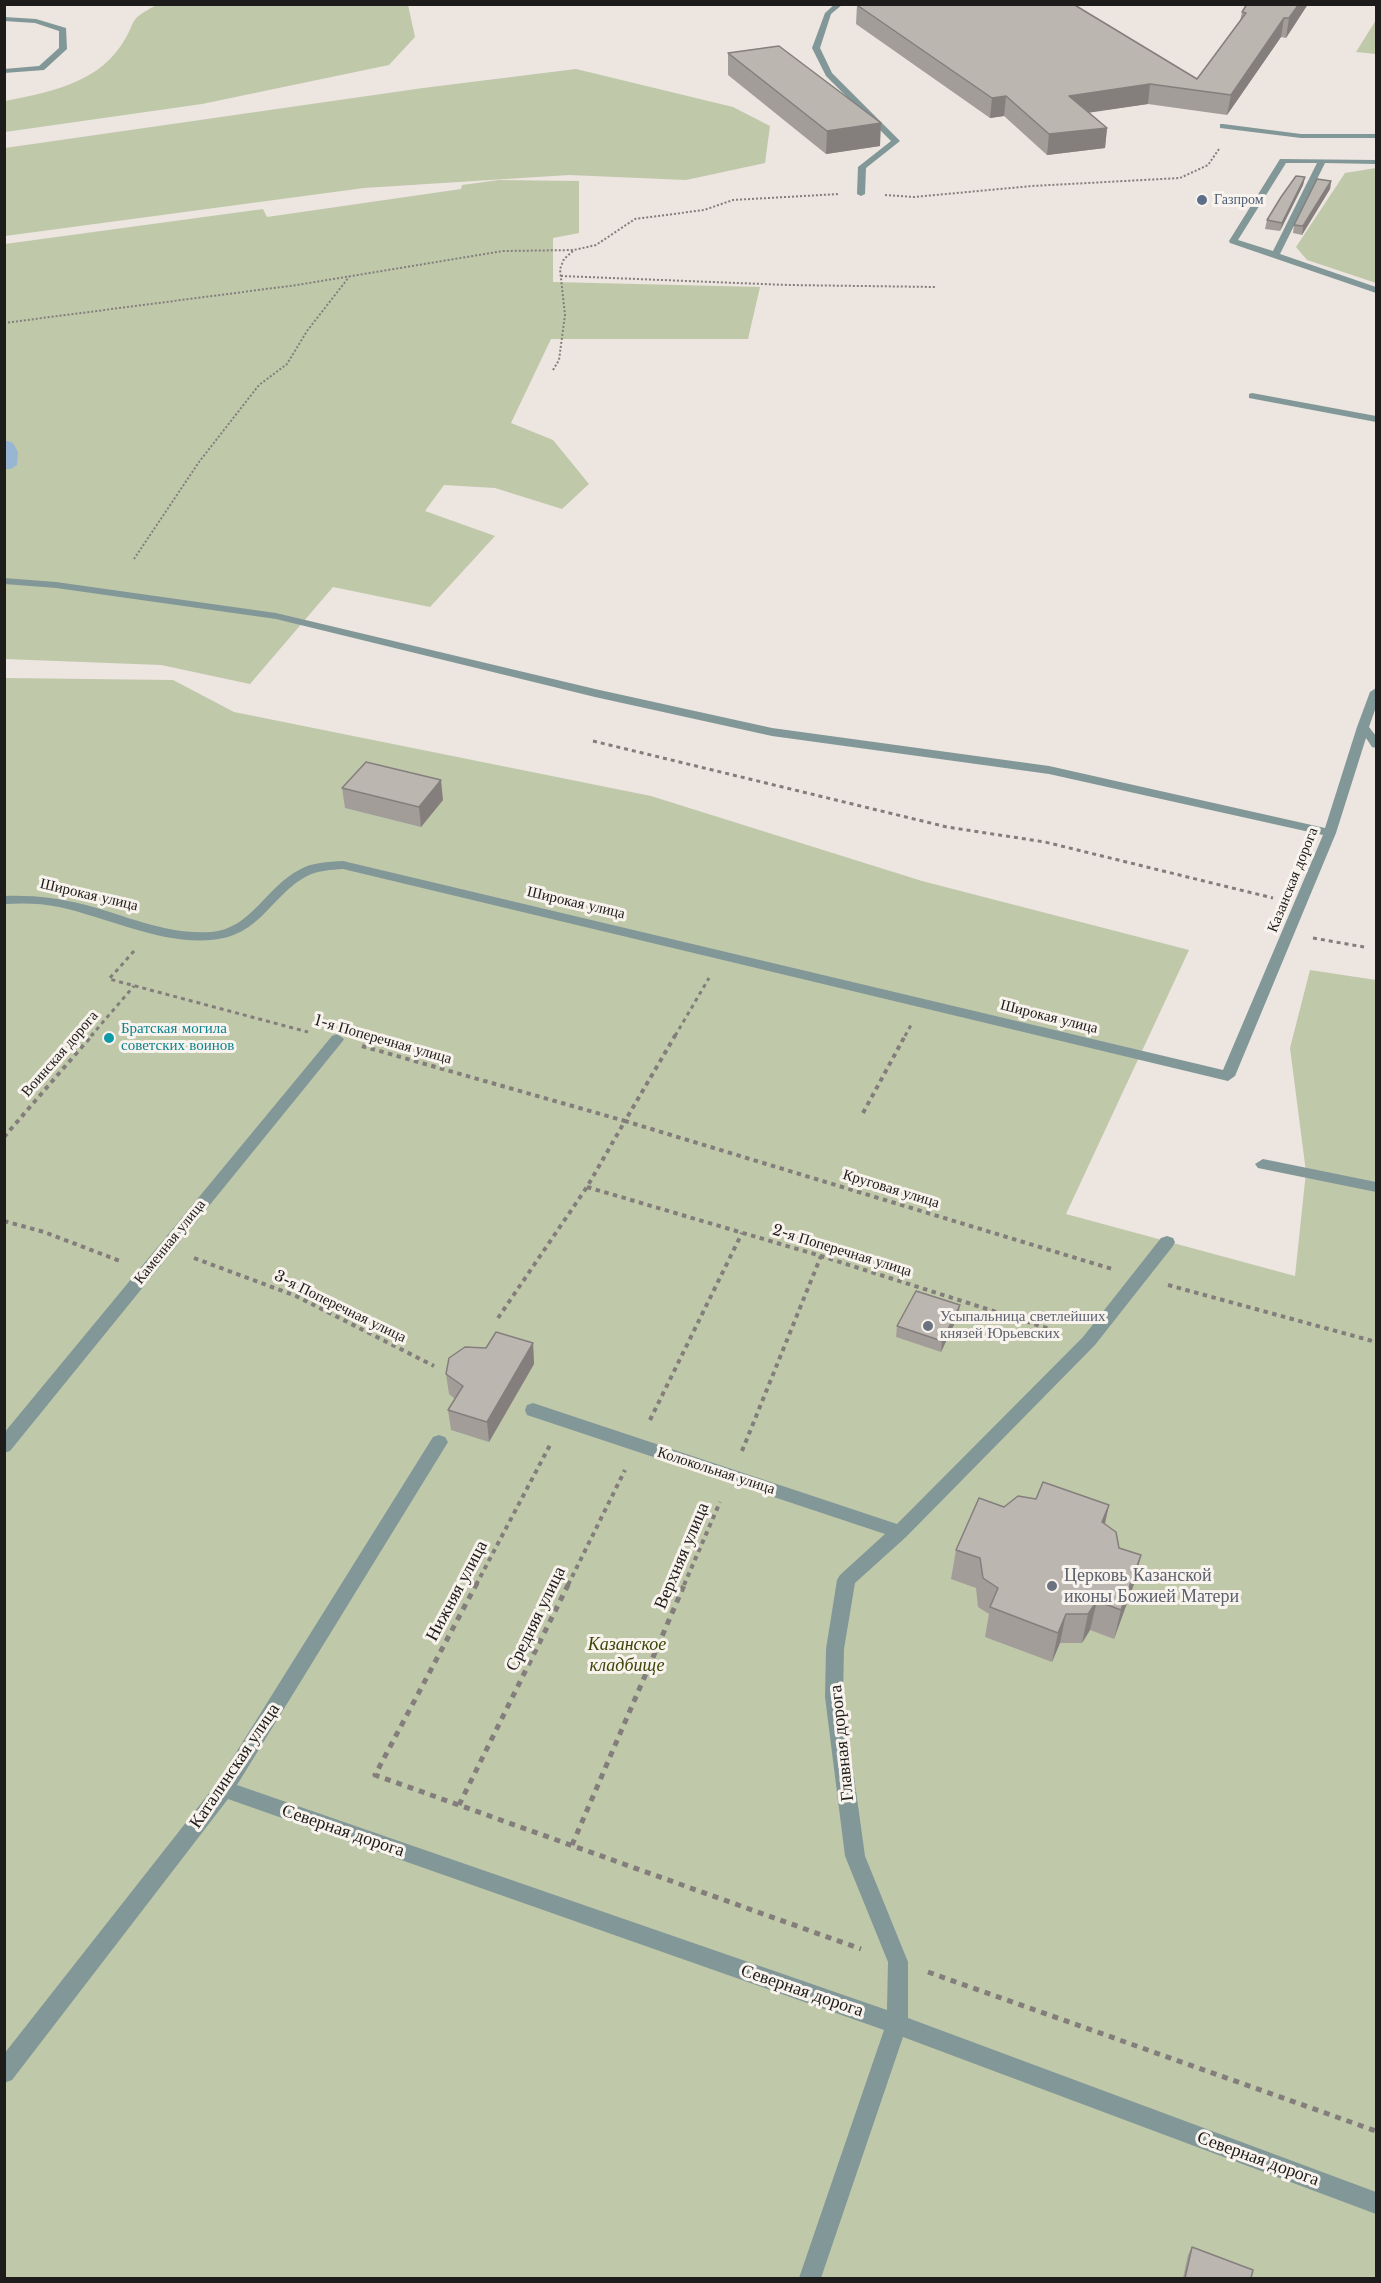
<!DOCTYPE html>
<meta charset="utf-8">
<style>
body{margin:0}
#map{position:relative;width:1381px;height:2283px;overflow:hidden;background:#ece5e0;font-family:"Libre Baskerville",serif}
canvas{display:block}
.frame{position:absolute;inset:0;border:6px solid #1e1c1a;pointer-events:none}
</style>
<div id="map">
<canvas width="1381" height="2283"></canvas>
<div class="frame"></div>
</div>
<script>
const ctx = document.querySelector('canvas').getContext('2d');
ctx.lineJoin = 'round';
function paint(path, color) {
  ctx.fillStyle = color;
  ctx.fill(path, 'evenodd');
}
function strokePath(path, color, width, dash) {
  ctx.strokeStyle = color;
  ctx.lineWidth = width;
  ctx.lineCap = dash ? 'butt' : 'round';
  ctx.setLineDash(dash || []);
  ctx.stroke(path);
}
function write(font, color, halo, rows, align = 'center') {
  ctx.font = font + ' "Libre Baskerville",serif';
  ctx.lineWidth = 6;
  ctx.setLineDash([]);
  ctx.textBaseline = 'middle';
  ctx.strokeStyle = halo;
  ctx.fillStyle = color;
  for (const [text, x, y, turn = 0] of rows) {
    ctx.save();
    ctx.translate(x, y);
    ctx.rotate((+turn || 0) * Math.PI / 180);
    ctx.textAlign = isNaN(turn) ? turn : align;
    if (halo) ctx.strokeText(text, 0, 0);
    ctx.fillText(text, 0, 0);
    ctx.restore();
  }
}
const green = new Path2D(`
 M 159,4 L 408,5 L 415,37 L 389,65 L 202,104 L 5,132 L 5,101 C 45,93 95,84 120,47 C 139,21 124,21 159,4 Z
 M 1376,20 L 1376,54 L 1356,52 Z
 M 576,69 L 733,107 L 770,126 L 765,163 L 686,180 L 569,175 L 364,188 L 5,236 L 5,148 L 423,88 Z
 M 1376,168 L 1376,283 L 1307,260 L 1296,247 L 1345,173 Z
 M 499,180 L 579,181 L 579,233 L 553,238 L 553,282 L 760,287 L 748,339 L 551,339 L 511,423 L 553,440 L 589,484 L 562,509 L 495,488 L 444,485 L 425,511 L 495,536 L 430,607 L 333,587 L 250,684 L 161,665 L 5,659 L 5,244 L 263,209 L 267,217 L 461,189 L 462,185 Z
 M 5,678 L 173,680 L 234,712 L 651,796 L 922,881 L 1189,950 L 1066,1214 L 1295,1276 L 1306,1172 L 1290,1048 L 1310,970 L 1376,980 L 1376,2278 L 5,2278 Z`);
const water = new Path2D(`
 M 4,440 L 13,443 L 18,452 L 17,465 L 11,469 L 5,469 Z`);
const pathFar3 = new Path2D(`
 M 885,195 L 914,197 L 1032,186 L 1180,178 L 1208,165 L 1219,149
 M 561,276 L 788,285 L 936,287
 M 4,323 L 297,285 L 503,251 L 574,250 L 596,245 L 635,219 L 704,210 L 733,200 L 839,194
 M 553,370 L 559,360 L 565,315 L 560,269 L 564,259 L 573,251
 M 134,559 L 199,462 L 259,385 L 287,364 L 307,331 L 349,277`);
const pathFar2 = new Path2D(`
 M 593,741 L 947,827 L 1045,842 L 1273,898
 M 1313,938 L 1364,947
 M 134,951 L 109,979 L 308,1032
 M 91,1036 L 134,986
 M 675,1036 L 709,978
 M 905,1036 L 911,1025`);
const pathFar1 = new Path2D(`
 M 362,1046 L 625,1121 L 676,1034
 M 863,1113 L 906,1034
 M 4,1137 L 93,1034
 M 587,1187 L 821,1256 L 1059,1332
 M 4,1221 L 44,1232 L 120,1261
 M 194,1258 L 296,1296 L 434,1366
 M 1168,1285 L 1376,1342
 M 498,1318 L 587,1187 L 625,1121 L 1112,1269
 M 650,1420 L 742,1233
 M 742,1451 L 821,1256
 M 476,1585 L 550,1445
 M 568,1585 L 625,1470
 M 684,1585 L 720,1502`);
const path = new Path2D(`
 M 477,1583 L 375,1775 L 861,1949
 M 459,1805 L 569,1583
 M 572,1845 L 685,1583
 M 928,1972 L 1376,2131`);
const minor = new Path2D(`
 M 835,4 L 843,4 L 831,14 L 820,48 L 832,73 L 900,141 L 866,168 L 865,194 L 861,196 L 857,194 L 858,167 L 891,141 L 826,76 L 812,48 L 825,13 Z
 M 4,17 L 36,19 L 66,28 L 67,49 L 44,70 L 4,73 L 4,69 L 39,66 L 59,48 L 59,31 L 35,23 L 4,21 Z
 M 1223,124 L 1301,134 L 1376,134 L 1376,138 L 1301,138 L 1220,128 L 1220,124 Z
 M 1280,159 L 1376,160 L 1376,164 L 1325,163 L 1280,254 L 1376,287 L 1376,293 L 1230,243 L 1229,241 ZM 1286,163 L 1317,163 L 1273,251 L 1238,240 Z
 M 1252,393 L 1376,416 L 1376,422 L 1249,398 L 1249,394 Z
 M 4,578 L 56,582 L 276,613 L 595,689 L 772,728 L 1049,766 L 1325,828 L 1357,727 L 1370,692 L 1376,688 L 1376,707 L 1369,727 L 1376,736 L 1376,748 L 1372,747 L 1366,738 L 1336,833 L 1235,1076 L 1228,1081 L 343,869 C 331,870 319,870 307,876 C 270,896 261,936 211,940 C 159,944 109,918 59,907 C 41,903 23,903 4,904 L 4,896 C 33,895 58,898 86,905 C 127,916 167,935 211,932 C 251,929 266,887 299,870 C 313,862 327,862 343,861 L 1223,1070 L 1323,835 L 1049,774 L 772,736 L 595,697 L 276,619 L 56,588 L 4,584 Z
 M 337,1034 L 344,1039 L 342,1042 L 10,1451 L 4,1453 L 4,1433 L 332,1036 Z
 M 1263,1159 L 1376,1182 L 1376,1192 L 1258,1168 L 1255,1164 Z
 M 1167,1236 L 1173,1238 L 1175,1242 L 1173,1246 L 1095,1345 L 906,1537 L 855,1583 L 844,1649 L 843,1697 L 865,1856 L 908,1962 L 908,2018 L 1376,2192 L 1376,2214 L 903,2037 L 821,2278 L 799,2278 L 884,2030 L 228,1799 L 12,2080 L 4,2083 L 4,2054 L 217,1783 L 433,1437 L 439,1435 L 445,1437 L 448,1442 L 445,1447 L 237,1785 L 887,2010 L 888,1962 L 845,1856 L 825,1697 L 826,1649 L 837,1580 L 840,1575 L 885,1534 L 527,1415 L 525,1410 L 527,1405 L 533,1403 L 897,1524 L 1083,1337 L 1161,1238 Z`);
const wall = new Path2D(`
 M 1308,4 L 1286,38 L 1281,37 L 1227,115 L 1148,104 L 1089,112 L 1107,128 L 1105,148 L 1047,155 L 1004,116 L 990,118 L 856,24 L 857,5 L 1197,79 L 1240,21 L 1242,12 Z
 M 728,53 L 880,146 L 826,154 L 728,75 Z
 M 1305,177 L 1303,185 L 1280,231 L 1265,229 L 1267,220 Z
 M 1331,181 L 1330,189 L 1302,235 L 1293,233 L 1294,225 Z
 M 342,788 L 443,800 L 421,827 L 345,808 Z
 M 958,1316 L 941,1352 L 896,1337 L 897,1326 Z
 M 533,1343 L 534,1364 L 489,1442 L 451,1430 L 448,1410 L 455,1399 L 449,1394 L 446,1374 L 486,1348 Z
 M 1036,1499 L 1109,1505 L 1105,1524 L 1119,1548 L 1141,1555 L 1134,1584 L 1114,1639 L 1090,1630 L 1082,1643 L 1060,1643 L 1052,1662 L 985,1637 L 989,1614 L 978,1607 L 976,1588 L 951,1579 L 956,1550 L 1004,1507 Z
 M 1192,2247 L 1251,2278 L 1183,2278 L 1188,2255 Z`);
const shadedWall = new Path2D(`
 M 1299,4 L 1308,4 L 1286,38 L 1289,18 Z
 M 1284,18 L 1281,37 L 1227,115 L 1231,95 Z
 M 1150,84 L 1148,104 L 1067,116 L 1069,96 Z
 M 1006,96 L 1004,116 L 990,118 L 992,98 Z
 M 881,123 L 880,146 L 826,154 L 827,131 Z
 M 1107,128 L 1105,148 L 1047,155 L 1049,134 Z
 M 1305,177 L 1303,185 L 1280,231 L 1282,223 Z
 M 1331,181 L 1330,189 L 1302,235 L 1303,226 Z
 M 441,780 L 443,800 L 421,827 L 419,807 Z
 M 960,1305 L 958,1316 L 941,1352 L 942,1341 Z
 M 533,1343 L 534,1364 L 489,1442 L 487,1422 Z
 M 1109,1505 L 1102,1535 L 1102,1522 Z
 M 1141,1555 L 1134,1584 L 1114,1639 L 1121,1610 Z
 M 1097,1601 L 1090,1630 L 1082,1643 L 1088,1614 Z
 M 1066,1614 L 1060,1643 L 1052,1662 L 1058,1633 Z`);
const building = new Path2D(`
 M 1073,4 L 1197,79 L 1246,13 L 1242,12 L 1247,4 L 1299,4 L 1289,18 L 1284,18 L 1231,95 L 1150,84 L 1069,96 L 1107,128 L 1049,134 L 1006,96 L 992,98 L 857,5 Z
 M 779,46 L 881,123 L 827,131 L 728,53 Z
 M 1296,176 L 1305,177 L 1282,223 L 1267,220 L 1281,197 Z
 M 1317,179 L 1331,181 L 1303,226 L 1294,225 Z
 M 366,762 L 441,780 L 419,807 L 342,788 Z
 M 916,1291 L 960,1305 L 942,1341 L 897,1326 Z
 M 496,1332 L 533,1343 L 487,1422 L 448,1410 L 463,1386 L 446,1374 L 449,1358 L 465,1347 L 486,1348 Z
 M 1043,1482 L 1109,1505 L 1102,1522 L 1116,1532 L 1119,1548 L 1141,1555 L 1121,1610 L 1097,1601 L 1088,1614 L 1066,1614 L 1058,1633 L 990,1607 L 998,1588 L 983,1578 L 980,1558 L 956,1550 L 979,1498 L 1004,1507 L 1018,1496 L 1036,1499 Z
 M 1192,2247 L 1253,2270 L 1251,2278 L 1185,2278 Z`);
const markers = [
 [1202,200,6,"#5c6f8a"],
 [109,1038,6,"#0f9aa8"],
 [928,1326,6,"#6b7280"],
 [1052,1586,6,"#6b7280"]
];
const farServicenames = [
 ["Газпром",1214,200]
];
const streetNames = [
 ["Казанская дорога",1293,880,-68],
 ["Широкая улица",89,895,13],
 ["Широкая улица",576,903,13],
 ["Широкая улица",1049,1017,14],
 ["1-я Поперечная улица",383,1040,16],
 ["Воинская дорога",60,1054,-49],
 ["Круговая улица",891,1189,17],
 ["Каменная улица",170,1242,-51],
 ["2-я Поперечная улица",842,1251,17],
 ["3-я Поперечная улица",340,1307,26],
 ["Колокольная улица",716,1471,18]
];
const cultureNames = [
 ["Братская могила",121,1029],
 ["советских воинов",121,1046]
];
const worshipNames = [
 ["Усыпальница светлейших",940,1317],
 ["князей Юрьевских",940,1334]
];
const nearStreetnames = [
 ["Верхняя улица",682,1556,-67],
 ["Нижняя улица",457,1591,-62],
 ["Средняя улица",536,1619,-64],
 ["Главная дорога",842,1743,-96],
 ["Каталинская улица",235,1766,-56],
 ["Северная дорога",343,1831,19],
 ["Северная дорога",802,1991,19],
 ["Северная дорога",1258,2159,20]
];
const nearWorshipnames = [
 ["Церковь Казанской",1064,1576],
 ["иконы Божией Матери",1064,1597]
];
const nearParknames = [
 ["Казанское",627,1645],
 ["кладбище",627,1666]
];
paint(green, '#c0c8aa');
paint(water, '#98b5d2');
strokePath(pathFar3, '#837e7b', 2, [2, 2]);
strokePath(pathFar2, '#837e7b', 3, [4, 4]);
strokePath(pathFar1, '#837e7b', 4, [4.5, 4.5]);
strokePath(path, '#837e7b', 5, [6, 6]);
paint(minor, '#829797');
paint(wall, '#a29d98');
paint(shadedWall, '#847f7c');
paint(building, '#bcb6b1');
strokePath(building, '#847f7c', 1.5);
for (const [x, y, r, color] of markers) {
  const dot = new Path2D();
  dot.arc(x, y, r, 0, 2 * Math.PI);
  ctx.fillStyle = color;
  ctx.fill(dot);
  strokePath(dot, '#f9f3ed', 2);
}
write('14px', '#4e5e75', '#f9f3ed', farServicenames, 'left');
write('15px', '#1e1c1a', '#f9f3ed', streetNames);
write('15px', '#0d838f', '#f9f3ed', cultureNames, 'left');
write('15px', '#5b616d', '#f9f3ed', worshipNames, 'left');
write('18px', '#1e1c1a', '#f9f3ed', nearStreetnames);
write('18px', '#5b616d', '#f9f3ed', nearWorshipnames, 'left');
write('italic 18px', '#3a4507', '#f9f3ed', nearParknames);
</script>
